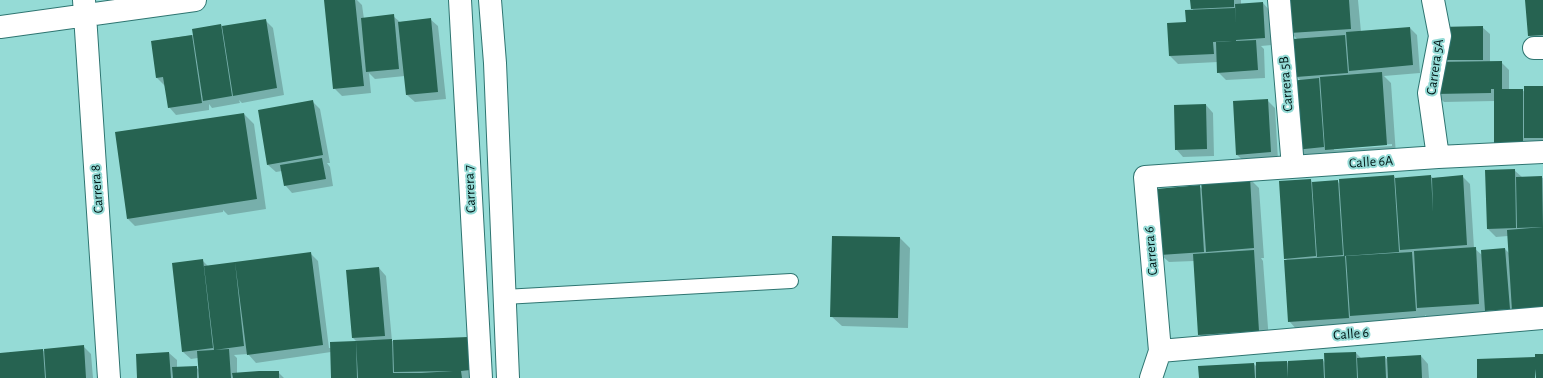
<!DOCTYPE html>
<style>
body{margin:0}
canvas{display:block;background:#95dbd6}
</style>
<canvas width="1543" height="378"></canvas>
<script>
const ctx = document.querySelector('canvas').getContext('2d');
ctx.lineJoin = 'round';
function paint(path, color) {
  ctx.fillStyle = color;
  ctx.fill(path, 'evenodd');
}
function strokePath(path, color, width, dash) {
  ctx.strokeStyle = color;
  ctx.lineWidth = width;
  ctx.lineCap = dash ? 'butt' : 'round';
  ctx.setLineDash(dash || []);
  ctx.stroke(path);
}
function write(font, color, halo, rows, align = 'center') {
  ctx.font = font + ' "Alegreya Sans",sans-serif';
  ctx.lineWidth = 4;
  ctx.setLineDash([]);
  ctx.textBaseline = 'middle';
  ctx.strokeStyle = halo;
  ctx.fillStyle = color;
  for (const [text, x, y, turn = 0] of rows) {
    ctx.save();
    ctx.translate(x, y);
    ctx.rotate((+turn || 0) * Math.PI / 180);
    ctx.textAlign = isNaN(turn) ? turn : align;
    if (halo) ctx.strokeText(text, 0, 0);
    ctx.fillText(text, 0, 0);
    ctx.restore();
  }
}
const shadow = new Path2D(`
 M 333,0 L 357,0 L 362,5 L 364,19 L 393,16 L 400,22 L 430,19 L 438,26 L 446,99 L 415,102 L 407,95 L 405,76 L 375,79 L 369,73 L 371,93 L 342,96 L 334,88 Z
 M 1191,0 L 1241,0 L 1241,5 L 1263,3 L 1270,11 L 1272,45 L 1261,46 L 1264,49 L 1265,78 L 1226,80 L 1218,72 L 1218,62 L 1178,64 L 1170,56 L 1168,24 L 1187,23 L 1194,11 L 1192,8 Z
 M 1288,0 L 1358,0 L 1361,32 L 1410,28 L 1417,35 L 1420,73 L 1384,76 L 1391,83 L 1396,155 L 1303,157 L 1296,149 L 1301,81 L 1297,77 L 1298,40 L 1291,33 ZM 1392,144 L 1392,146 L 1334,150 L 1334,148 Z
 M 1526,0 L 1543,0 L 1543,46 L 1539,46 L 1529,36 Z
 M 265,20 L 273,28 L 284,95 L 242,103 L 239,100 L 240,103 L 212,108 L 209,104 L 209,110 L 176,115 L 169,107 L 165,86 L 157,78 L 152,41 L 193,35 L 221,25 L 223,27 Z
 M 1482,27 L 1490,34 L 1490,62 L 1501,62 L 1509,70 L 1509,90 L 1522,90 L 1525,92 L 1543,87 L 1543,145 L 1495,149 L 1495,101 L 1444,102 L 1436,94 L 1441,59 Z
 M 1267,100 L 1275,108 L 1278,160 L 1245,162 L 1237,155 Z
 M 313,102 L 320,109 L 330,163 L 327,163 L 330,167 L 333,186 L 292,193 L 285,185 L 282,171 L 276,172 L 268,165 Z
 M 1206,105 L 1213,113 L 1214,156 L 1183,157 L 1176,149 Z
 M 244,114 L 254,124 L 266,209 L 228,215 L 223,210 L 223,212 L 135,226 L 128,219 Z
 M 1514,170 L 1522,177 L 1541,177 L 1543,178 L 1543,317 L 1428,318 L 1425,315 L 1425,320 L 1299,332 L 1289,321 L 1288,261 L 1285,258 L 1310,180 L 1313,183 L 1338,182 L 1340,184 L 1394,176 L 1396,179 L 1430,176 L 1433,178 L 1462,176 L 1470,184 L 1474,248 L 1482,255 L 1505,249 L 1510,254 L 1508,236 L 1496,237 L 1488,229 Z
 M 1249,178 L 1259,188 L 1264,258 L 1261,258 L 1263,261 L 1269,341 L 1209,345 L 1199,334 L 1194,261 L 1169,262 L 1161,255 L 1199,186 L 1203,190 Z
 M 900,238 L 910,248 L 908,328 L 842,326 L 831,316 Z
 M 310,253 L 318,261 L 329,348 L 331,348 L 331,343 L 357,342 L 353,338 L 379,268 L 386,276 L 392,341 L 468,338 L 477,378 L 332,378 L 331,352 L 256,363 L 248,354 L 234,355 L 237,358 L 237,374 L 278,372 L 284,378 L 138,378 L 169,353 L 177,360 L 177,368 L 196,367 L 199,370 L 198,358 L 191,359 L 183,352 L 202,260 L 208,266 L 234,263 L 237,265 Z
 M 83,346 L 91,354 L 93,378 L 0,378 L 0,354 L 42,350 L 45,352 Z
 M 1356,353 L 1361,358 L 1385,357 L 1388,360 L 1421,356 L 1428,364 L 1429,378 L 1200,378 L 1254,364 L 1257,367 L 1287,362 L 1289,364 L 1323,360 L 1325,363 Z`);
const building = new Path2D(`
 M 324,0 L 355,0 L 364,86 L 333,89 Z
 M 1190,0 L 1234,0 L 1234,7 L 1191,9 Z
 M 1287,0 L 1349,0 L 1351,29 L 1290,33 Z
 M 1525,0 L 1543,0 L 1543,35 L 1528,36 Z
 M 1263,2 L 1265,38 L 1236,40 L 1236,41 L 1256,40 L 1258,70 L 1217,73 L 1216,42 L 1232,41 L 1213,42 L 1214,54 L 1169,56 L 1167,23 L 1186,22 L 1185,10 L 1235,8 L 1236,24 L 1235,4 Z
 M 394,14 L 399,69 L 366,72 L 361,18 Z
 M 431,18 L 438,92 L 406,95 L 398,22 Z
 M 266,19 L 277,88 L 233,96 L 222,26 Z
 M 221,24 L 232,96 L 203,101 L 192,29 Z
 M 1483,26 L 1483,60 L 1440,60 L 1440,27 Z
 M 1410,27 L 1413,65 L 1349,71 L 1346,32 Z
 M 192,35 L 202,103 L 168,108 L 163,77 L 156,78 L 151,41 Z
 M 1345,35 L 1348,73 L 1296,77 L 1293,39 Z
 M 1502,61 L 1502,89 L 1523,89 L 1523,149 L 1494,149 L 1494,89 L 1491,89 L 1491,93 L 1435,94 L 1435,62 Z
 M 1382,72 L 1387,145 L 1325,150 L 1320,77 Z
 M 1319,78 L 1324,147 L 1295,150 L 1290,81 Z
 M 1524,86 L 1543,86 L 1543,138 L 1524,138 Z
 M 1268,99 L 1271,152 L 1236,155 L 1233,101 Z
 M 313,100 L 323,155 L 267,165 L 258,110 Z
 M 1206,104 L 1207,149 L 1175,150 L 1174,105 Z
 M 244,113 L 257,199 L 127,219 L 115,132 Z
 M 322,158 L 326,179 L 284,186 L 280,165 Z
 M 1515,169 L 1516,228 L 1487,229 L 1485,170 Z
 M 1394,175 L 1399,252 L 1344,256 L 1339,179 Z
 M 1431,175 L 1433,212 L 1432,178 L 1463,175 L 1467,245 L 1400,250 L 1395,178 Z
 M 1542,176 L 1543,227 L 1517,228 L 1516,177 Z
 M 1250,177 L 1254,248 L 1206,252 L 1201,180 Z
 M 1311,179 L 1316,256 L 1284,259 L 1279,181 Z
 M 1338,180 L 1343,255 L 1317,257 L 1312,182 Z
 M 1200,185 L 1204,252 L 1160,255 L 1156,189 Z
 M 1543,227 L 1543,309 L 1512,311 L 1507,230 Z
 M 832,236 L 900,237 L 898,318 L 830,317 Z
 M 1476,247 L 1479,304 L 1417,308 L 1414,251 Z
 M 1505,248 L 1510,309 L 1485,311 L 1481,250 Z
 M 1254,250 L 1259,331 L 1198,335 L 1193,254 Z
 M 311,252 L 323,345 L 247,355 L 235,262 Z
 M 1412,252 L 1416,311 L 1350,316 L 1346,256 Z
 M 1345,256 L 1349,318 L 1288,322 L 1284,260 Z
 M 203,259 L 213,348 L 182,352 L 172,263 Z
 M 235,262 L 244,346 L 214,350 L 204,266 Z
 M 379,267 L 385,336 L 352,338 L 346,270 Z
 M 468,337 L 470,370 L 461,371 L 462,378 L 358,378 L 356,341 L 392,339 L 393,373 L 421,373 L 453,371 L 394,372 L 393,340 Z
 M 356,341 L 357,378 L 331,378 L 330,342 Z
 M 84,345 L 86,378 L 46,378 L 44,349 Z
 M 43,349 L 45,378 L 0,378 L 0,353 Z
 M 229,349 L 231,378 L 199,378 L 197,351 Z
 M 169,352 L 171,378 L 137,378 L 136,354 Z
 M 1356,352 L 1357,378 L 1325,378 L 1324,353 Z
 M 1535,354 L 1543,354 L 1543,378 L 1536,378 L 1535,369 L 1535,378 L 1477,378 L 1477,359 L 1535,357 Z
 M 1421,355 L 1422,378 L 1388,378 L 1387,357 Z
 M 1385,356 L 1386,378 L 1358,378 L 1357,358 Z
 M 1323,359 L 1324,378 L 1288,378 L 1288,361 Z
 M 1287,361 L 1288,378 L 1256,378 L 1256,362 Z
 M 1254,363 L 1255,378 L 1199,378 L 1198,366 Z
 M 197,366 L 197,378 L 173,378 L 172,367 Z
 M 259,371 L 279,371 L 279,378 L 233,378 L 232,373 Z`);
const service = new Path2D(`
 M 504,297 L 791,281`);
const minor = new Path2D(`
 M 84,0 L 109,378
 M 460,0 L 481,378
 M 490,0 L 495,63 L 508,378
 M 1279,0 L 1293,167
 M 1433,0 L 1440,36 L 1429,93 L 1438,157
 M 0,27 L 195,0
 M 1534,48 L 1543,48
 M 1160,351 L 1543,318
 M 1151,378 L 1160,351 L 1145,177 L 1438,157 L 1543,152`);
const streetNames = [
 ["Carrera 5A",1435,67,-82],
 ["Carrera 5B",1286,84,-95],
 ["Calle 6A",1371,162,-4],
 ["Carrera 8",97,189,-94],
 ["Carrera 7",470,189,-93],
 ["Carrera 6",1151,251,-95],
 ["Calle 6",1351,334,-5]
];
paint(shadow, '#0003');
paint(building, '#266351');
strokePath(service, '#2e7571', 16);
strokePath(minor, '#2e7571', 24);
strokePath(service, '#fff', 14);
strokePath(minor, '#fff', 22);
write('14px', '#001716', '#95dbd6', streetNames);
</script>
